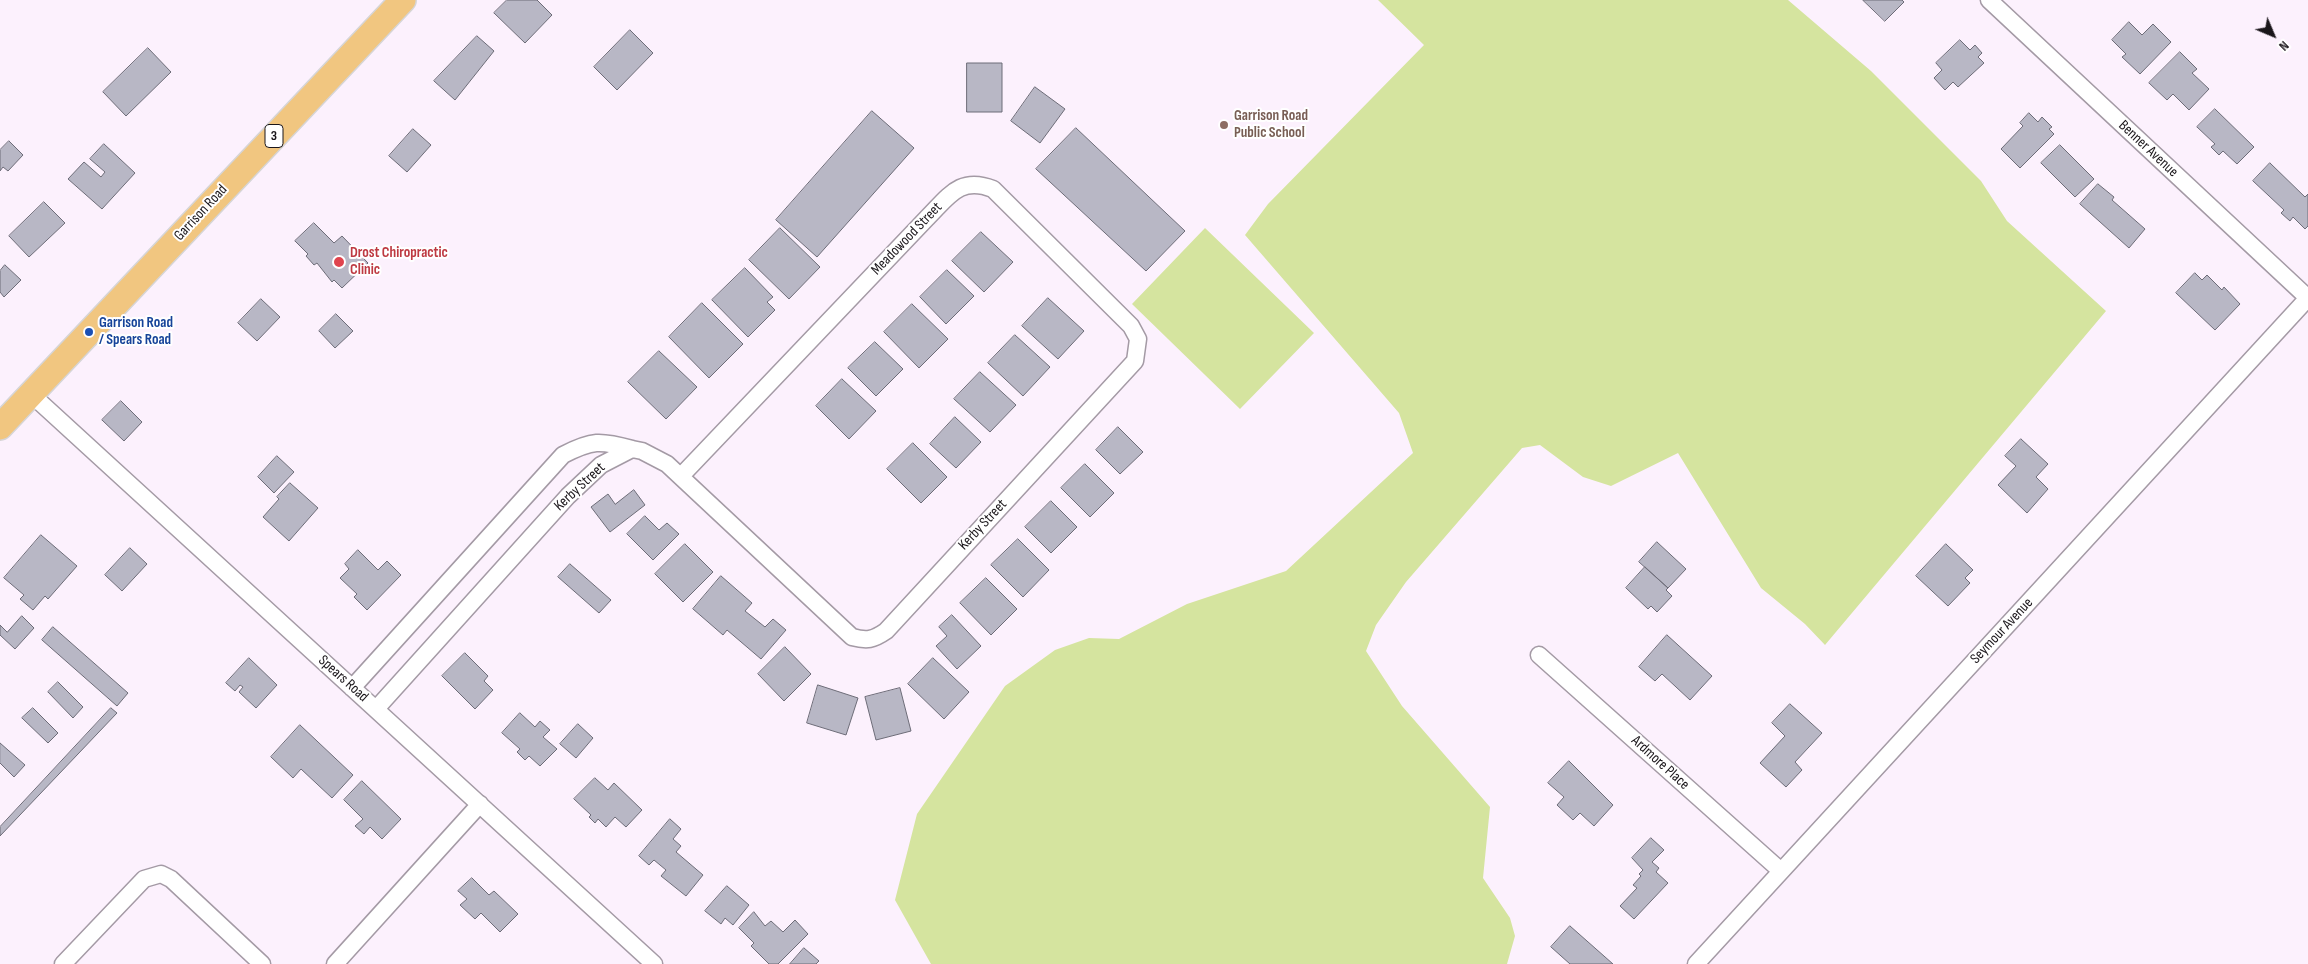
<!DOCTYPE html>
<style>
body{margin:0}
#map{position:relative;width:2308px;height:964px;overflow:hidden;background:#fcf1fd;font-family:"Sofia Sans Condensed",sans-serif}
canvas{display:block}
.north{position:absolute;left:2248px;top:10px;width:50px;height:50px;-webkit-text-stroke:4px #fff;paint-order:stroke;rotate:135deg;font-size:14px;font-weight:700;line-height:20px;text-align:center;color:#1a161a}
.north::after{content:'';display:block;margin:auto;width:18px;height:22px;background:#1a161a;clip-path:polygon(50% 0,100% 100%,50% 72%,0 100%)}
</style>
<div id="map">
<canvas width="2308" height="964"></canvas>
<div class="north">N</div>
</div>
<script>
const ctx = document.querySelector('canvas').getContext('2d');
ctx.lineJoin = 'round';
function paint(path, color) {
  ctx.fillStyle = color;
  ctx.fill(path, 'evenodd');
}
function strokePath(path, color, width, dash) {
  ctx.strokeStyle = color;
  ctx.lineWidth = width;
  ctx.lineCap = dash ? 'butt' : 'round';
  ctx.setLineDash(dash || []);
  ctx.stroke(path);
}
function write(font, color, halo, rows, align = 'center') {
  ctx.font = font + ' "Sofia Sans Condensed",sans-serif';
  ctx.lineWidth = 4;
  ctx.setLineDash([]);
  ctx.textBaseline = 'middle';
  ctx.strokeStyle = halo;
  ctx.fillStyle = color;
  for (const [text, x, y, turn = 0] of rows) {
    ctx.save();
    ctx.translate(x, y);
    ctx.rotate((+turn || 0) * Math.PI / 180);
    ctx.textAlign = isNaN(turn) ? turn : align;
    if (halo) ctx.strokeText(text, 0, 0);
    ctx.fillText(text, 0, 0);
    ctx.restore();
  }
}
const green = new Path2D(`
 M 1378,0 L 1788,0 L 1871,71 L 1981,181 L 2007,221 L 2106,311 L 1825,645 L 1805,624 L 1761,588 L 1678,453 L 1611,486 L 1583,477 L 1540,445 L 1522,448 L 1406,582 L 1376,625 L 1366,651 L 1402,706 L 1490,807 L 1483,878 L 1510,918 L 1515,936 L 1507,964 L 931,964 L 895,900 L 917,814 L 1005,686 L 1055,650 L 1089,638 L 1119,639 L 1187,604 L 1286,571 L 1413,453 L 1399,413 L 1245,235 L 1268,204 L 1424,45 Z
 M 1205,228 L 1314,333 L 1240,409 L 1132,304 Z`);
const building = new Path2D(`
 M 507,0 L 537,0 L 552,15 L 525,43 L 494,13 Z
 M 1863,0 L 1902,0 L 1904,2 L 1885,21 Z
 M 2129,22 L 2142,35 L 2153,24 L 2171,42 L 2140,74 L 2122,57 L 2126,54 L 2112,40 Z
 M 630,30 L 653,53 L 617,90 L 594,67 Z
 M 477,36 L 494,51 L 455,100 L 434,81 Z
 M 1960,40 L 1970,50 L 1975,45 L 1982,53 L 1978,57 L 1984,63 L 1958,87 L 1953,82 L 1945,90 L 1934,78 L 1942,70 L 1936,63 Z
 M 148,48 L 171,72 L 126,116 L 103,92 Z
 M 2180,52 L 2197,69 L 2192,73 L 2209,89 L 2189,110 L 2173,94 L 2167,100 L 2149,83 Z
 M 967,63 L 1002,63 L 1002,112 L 967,112 Z
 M 1035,87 L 1065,109 L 1040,143 L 1011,121 Z
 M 2215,109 L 2254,147 L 2237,164 L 2223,151 L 2219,155 L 2211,147 L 2215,144 L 2197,127 Z
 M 872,111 L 914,148 L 817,257 L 776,220 Z
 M 2029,113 L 2038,122 L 2042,117 L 2052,127 L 2049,129 L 2054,134 L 2020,168 L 2001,149 L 2023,126 L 2020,123 Z
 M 1076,128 L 1185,231 L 1146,271 L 1036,169 Z
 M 413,129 L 431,145 L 407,172 L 389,156 Z
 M 9,141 L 23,155 L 8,171 L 3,167 L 0,171 L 0,150 Z
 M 104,144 L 135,173 L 102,209 L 68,179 L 84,162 L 101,177 L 105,172 L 90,159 Z
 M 2060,145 L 2094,179 L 2075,197 L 2041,163 Z
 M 2270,163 L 2305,197 L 2308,194 L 2308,226 L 2305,229 L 2293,217 L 2290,221 L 2281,213 L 2284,210 L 2253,181 Z
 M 2098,184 L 2114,197 L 2112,200 L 2145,229 L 2129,248 L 2080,204 Z
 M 44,202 L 65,223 L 29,257 L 9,236 Z
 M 314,223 L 334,243 L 342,236 L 368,263 L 342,288 L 334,280 L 332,282 L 317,263 L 314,265 L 306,256 L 308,254 L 295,241 Z
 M 780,228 L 820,267 L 789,299 L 749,260 Z
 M 981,232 L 1013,262 L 984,292 L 952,261 Z
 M 5,265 L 21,280 L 4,297 L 0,292 L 0,271 Z
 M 745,268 L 773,297 L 767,302 L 775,310 L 748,337 L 712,300 Z
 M 947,270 L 974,296 L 946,324 L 920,297 Z
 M 2195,273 L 2202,280 L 2207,275 L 2222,290 L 2224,287 L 2240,304 L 2215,330 L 2176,293 Z
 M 1048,298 L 1084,331 L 1058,359 L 1022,326 Z
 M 261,299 L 280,317 L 257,341 L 238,323 Z
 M 702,303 L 743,344 L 709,378 L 669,337 Z
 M 912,304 L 948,339 L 919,368 L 884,332 Z
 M 336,314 L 353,331 L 335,348 L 319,331 Z
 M 1015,335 L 1050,367 L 1023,396 L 988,363 Z
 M 875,342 L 903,369 L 876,396 L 848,368 Z
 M 659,351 L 697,387 L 666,419 L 628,382 Z
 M 980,372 L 1016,405 L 990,432 L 954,399 Z
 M 842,379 L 876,411 L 849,439 L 816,406 Z
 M 121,401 L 142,422 L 124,441 L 102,420 Z
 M 955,417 L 981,442 L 956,468 L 930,444 Z
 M 1118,427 L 1143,452 L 1120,474 L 1096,450 Z
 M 2021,439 L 2048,464 L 2036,477 L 2048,489 L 2027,513 L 1998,485 L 2016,466 L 2005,456 Z
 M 913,443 L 947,477 L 921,503 L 887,469 Z
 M 277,456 L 294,472 L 274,493 L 258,477 Z
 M 1085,464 L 1114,493 L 1090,517 L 1061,488 Z
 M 290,483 L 318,508 L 289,541 L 263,517 L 279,499 L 277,497 Z
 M 634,490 L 645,505 L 610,532 L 591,507 L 608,494 L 615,504 Z
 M 1051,501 L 1077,527 L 1051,553 L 1025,527 Z
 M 645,516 L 659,530 L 667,523 L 679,534 L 653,560 L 627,534 Z
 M 41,535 L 77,566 L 48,599 L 45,596 L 33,610 L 20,599 L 24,595 L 4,578 Z
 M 1018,539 L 1049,570 L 1023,597 L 991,565 Z
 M 1657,542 L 1686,569 L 1668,588 L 1639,562 Z
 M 685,544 L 713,572 L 683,602 L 655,574 Z
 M 1946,544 L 1973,570 L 1965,578 L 1970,583 L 1948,606 L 1916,576 Z
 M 130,548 L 147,564 L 122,591 L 105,575 Z
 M 358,550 L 378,570 L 387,561 L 401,575 L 367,610 L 354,597 L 357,594 L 340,578 L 349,569 L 345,564 Z
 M 570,564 L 611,600 L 599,613 L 558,577 Z
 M 1645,567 L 1668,588 L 1666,590 L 1672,596 L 1657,612 L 1651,606 L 1648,609 L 1626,588 Z
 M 721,576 L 752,603 L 745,611 L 765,627 L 773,619 L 786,630 L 761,659 L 727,630 L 723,635 L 693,609 Z
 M 986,578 L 1017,609 L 991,635 L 960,603 Z
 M 952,615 L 981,646 L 957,669 L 936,646 L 947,636 L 939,627 Z
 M 22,616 L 34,628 L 15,649 L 0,635 L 0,625 L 7,632 Z
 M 53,627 L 128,693 L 117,706 L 42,640 Z
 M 1667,635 L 1712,676 L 1690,700 L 1662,674 L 1655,681 L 1639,667 Z
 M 785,647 L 811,674 L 784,701 L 758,674 Z
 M 465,653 L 488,676 L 484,681 L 493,690 L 475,709 L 442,676 Z
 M 249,658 L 277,685 L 256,708 L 239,692 L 243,687 L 240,685 L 235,691 L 226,683 Z
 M 933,658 L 969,692 L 944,719 L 908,684 Z
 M 58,682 L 83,707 L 73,718 L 48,692 Z
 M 818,685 L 858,698 L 846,735 L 807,723 Z
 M 900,688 L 911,731 L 876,740 L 865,697 Z
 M 1790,704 L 1822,733 L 1795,762 L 1802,770 L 1786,787 L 1760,763 L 1785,736 L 1772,723 Z
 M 33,708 L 58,733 L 48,743 L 22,718 Z
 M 111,708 L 117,713 L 0,836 L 0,827 Z
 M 520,713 L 535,727 L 540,721 L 550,730 L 543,737 L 557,749 L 540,766 L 529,756 L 525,760 L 517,752 L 520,749 L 502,733 Z
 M 578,724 L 593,738 L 576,758 L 560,744 Z
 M 300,725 L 353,775 L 332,798 L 301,769 L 293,778 L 271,757 Z
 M 0,743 L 25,765 L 14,777 L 0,763 Z
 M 1569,761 L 1613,805 L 1594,826 L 1580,813 L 1573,820 L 1557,805 L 1564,797 L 1548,783 Z
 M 595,778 L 608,790 L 614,783 L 642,810 L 626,827 L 615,817 L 606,827 L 598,819 L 595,823 L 589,817 L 591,815 L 574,799 Z
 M 362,781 L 401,819 L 382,839 L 370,827 L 364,834 L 355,826 L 363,819 L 344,800 Z
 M 670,819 L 681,829 L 673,839 L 681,846 L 676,852 L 703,875 L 686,896 L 661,876 L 666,870 L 654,860 L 649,865 L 639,856 Z
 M 1651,838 L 1664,850 L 1652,862 L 1659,868 L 1656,872 L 1668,883 L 1634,919 L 1620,906 L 1637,888 L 1633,885 L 1641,876 L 1639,874 L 1643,870 L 1632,858 Z
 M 472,878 L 489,895 L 494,891 L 518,914 L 500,932 L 481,913 L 475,919 L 460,905 L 467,899 L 458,891 Z
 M 727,886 L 749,905 L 733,925 L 725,918 L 721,924 L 705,911 Z
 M 754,912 L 765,926 L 771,921 L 783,932 L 795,920 L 808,934 L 778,964 L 769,964 L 751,946 L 754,943 L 739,928 Z
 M 1570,926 L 1613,964 L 1570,964 L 1551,947 Z
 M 804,948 L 819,961 L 816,964 L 790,964 Z`);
const minor = new Path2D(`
 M 1989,0 L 2308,298
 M 31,394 L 654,964
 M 632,449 L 642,451 L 667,464 L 852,637 C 867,641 873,640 886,631 L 1135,361 L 1138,339 L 1131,326 L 993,189 C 960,176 949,196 927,218 L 681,476
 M 1539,655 L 1781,871
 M 352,688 L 563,455 C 592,440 600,440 632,449 L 601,465 L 568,496 L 376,709
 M 63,964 L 144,879 L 161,874 L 171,879 L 262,964
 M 335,964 L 480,804
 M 1696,964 L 2308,298`);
const primary = new Path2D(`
 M 0,427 L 403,0`);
const markers = [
 [1224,125,5,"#8d6e63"],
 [339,262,6,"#e0444e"],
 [89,332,5,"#1a4fb4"]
];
const shields = [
 [274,136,18]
];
const shieldNames = [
 ["3",274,136]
];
const educationNames = [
 ["Garrison Road",1234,116],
 ["Public School",1234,133]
];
const streetNames = [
 ["Benner Avenue",2148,149,43],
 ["Garrison Road",201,213,-47],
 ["Meadowood Street",907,239,-46],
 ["Kerby Street",580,487,-43],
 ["Kerby Street",983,525,-47],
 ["Seymour Avenue",2002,631,-47],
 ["Spears Road",343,679,42],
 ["Ardmore Place",1660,763,42]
];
const healthNames = [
 ["Drost Chiropractic",350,253],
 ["Clinic",350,270]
];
const transitNames = [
 ["Garrison Road",99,323],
 ["/ Spears Road",99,340]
];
paint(green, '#d5e49f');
paint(building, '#b8b7c5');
strokePath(building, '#6d6c78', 1);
strokePath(minor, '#a49aa5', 19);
strokePath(primary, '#d6d5d6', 28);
strokePath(minor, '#fff', 16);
strokePath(primary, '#f1c680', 25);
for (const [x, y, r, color] of markers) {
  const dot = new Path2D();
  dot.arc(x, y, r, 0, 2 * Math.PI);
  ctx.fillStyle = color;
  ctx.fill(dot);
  strokePath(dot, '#fff', 2);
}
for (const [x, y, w] of shields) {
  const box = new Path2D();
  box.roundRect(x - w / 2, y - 11.5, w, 23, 4);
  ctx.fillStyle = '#fff';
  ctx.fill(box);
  strokePath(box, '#1a161a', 1);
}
write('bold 14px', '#1a161a', null, shieldNames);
write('bold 15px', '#785e54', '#fff', educationNames, 'left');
write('15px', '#1a161a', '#fff', streetNames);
write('bold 15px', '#be3a42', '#fff', healthNames, 'left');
write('bold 15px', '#164399', '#fff', transitNames, 'left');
</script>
